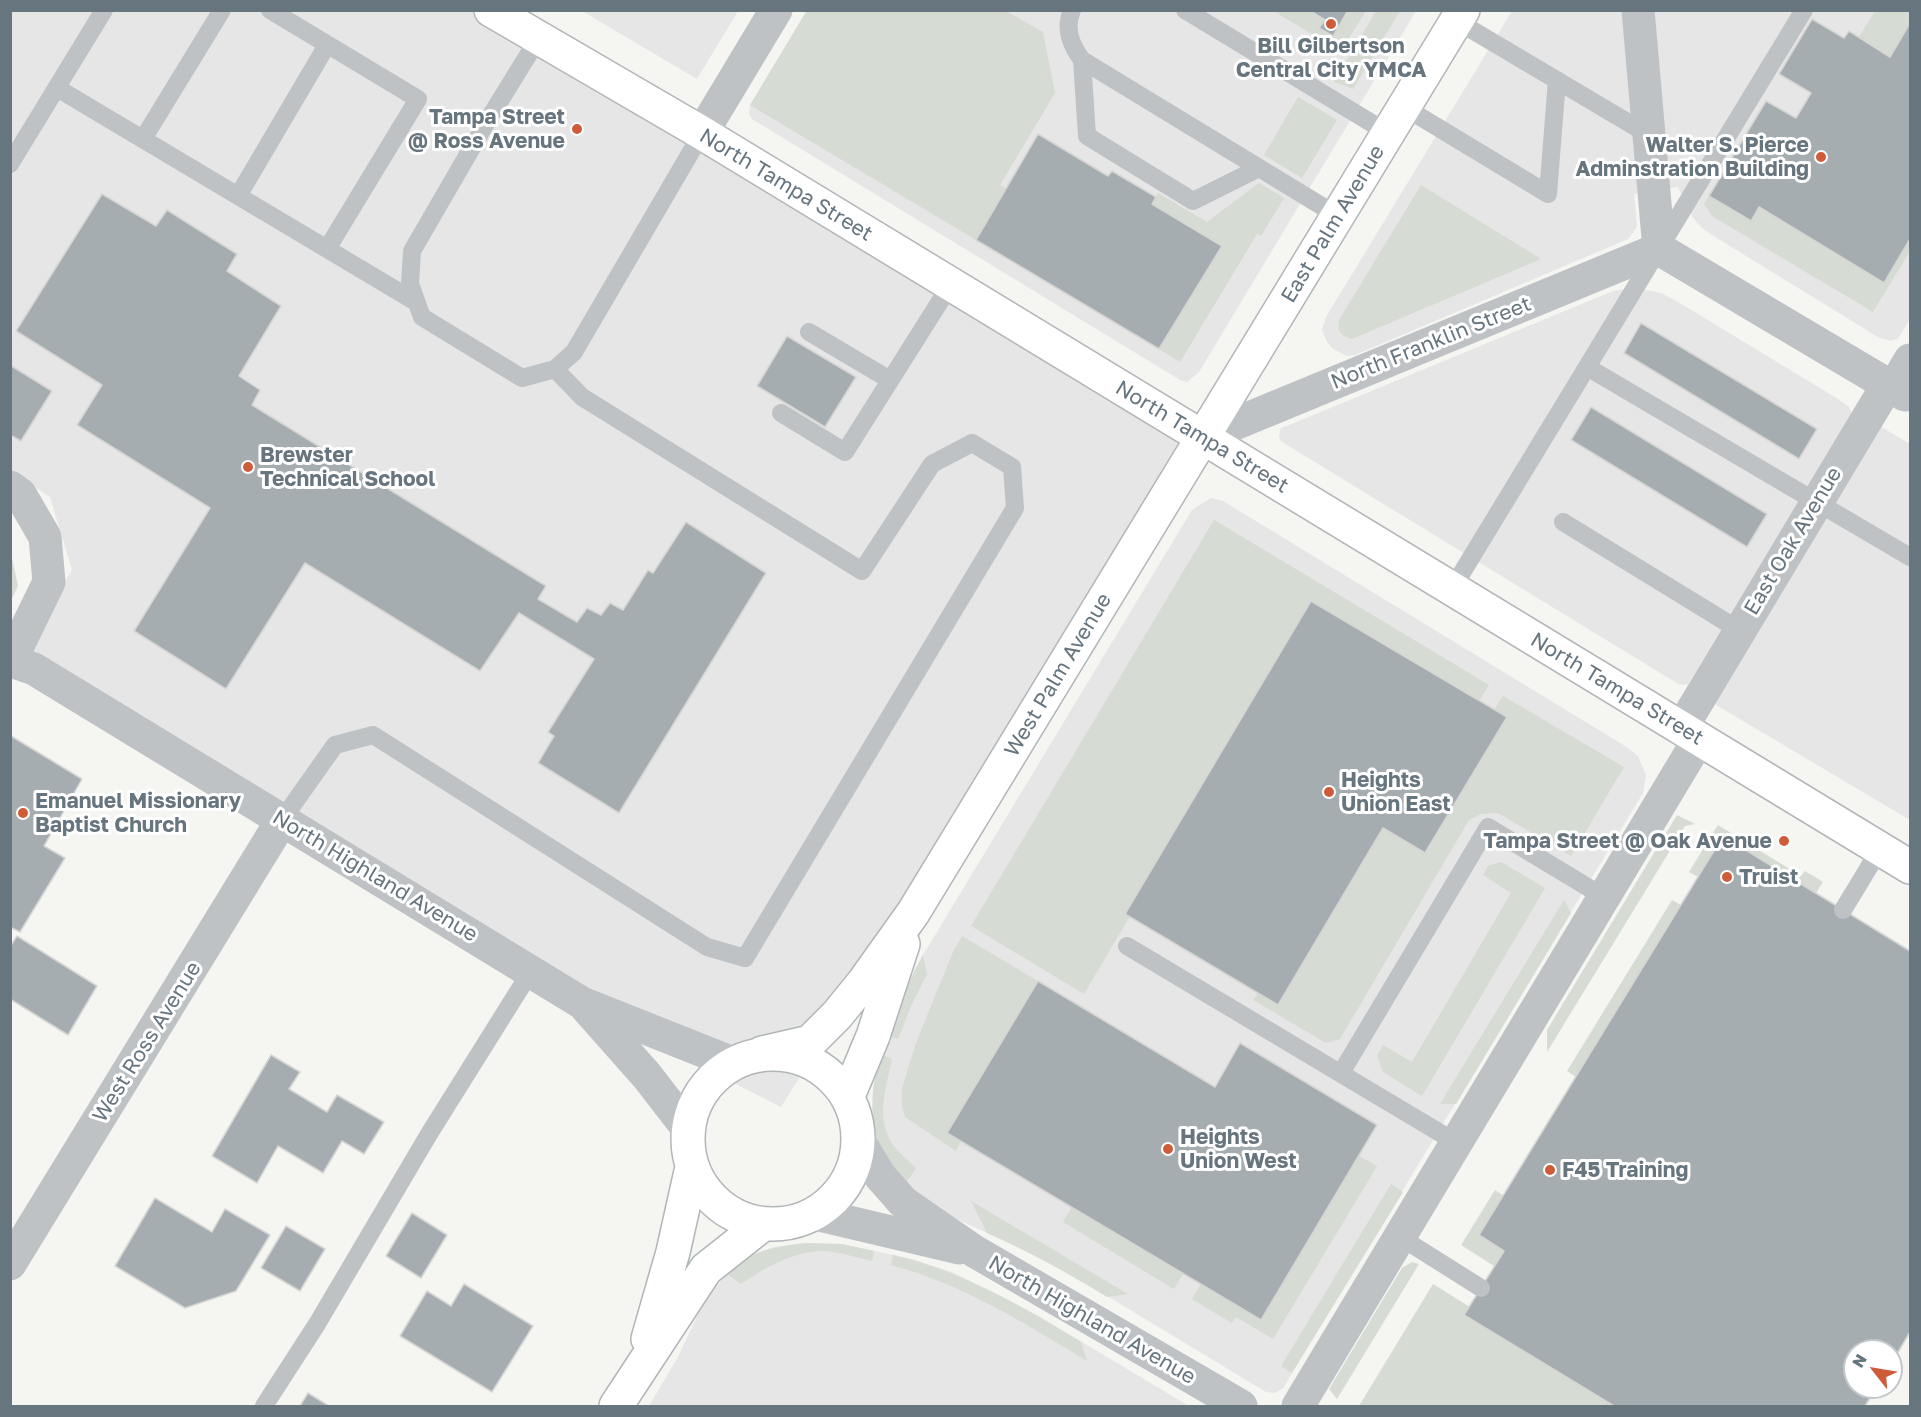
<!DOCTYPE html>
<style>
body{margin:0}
#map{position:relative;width:1921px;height:1417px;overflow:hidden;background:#f5f5f2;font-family:"Golos Text",sans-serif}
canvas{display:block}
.frame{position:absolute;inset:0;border:12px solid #67757f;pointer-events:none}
.north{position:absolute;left:1843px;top:1339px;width:60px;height:60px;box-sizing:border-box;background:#fff;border:2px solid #c2c8cc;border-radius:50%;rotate:301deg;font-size:16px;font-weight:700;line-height:24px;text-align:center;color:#67757f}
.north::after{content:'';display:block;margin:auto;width:21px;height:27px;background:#ce5c39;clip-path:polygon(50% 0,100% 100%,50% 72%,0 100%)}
</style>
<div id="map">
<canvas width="1921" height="1417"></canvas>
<div class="frame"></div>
<div class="north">N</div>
</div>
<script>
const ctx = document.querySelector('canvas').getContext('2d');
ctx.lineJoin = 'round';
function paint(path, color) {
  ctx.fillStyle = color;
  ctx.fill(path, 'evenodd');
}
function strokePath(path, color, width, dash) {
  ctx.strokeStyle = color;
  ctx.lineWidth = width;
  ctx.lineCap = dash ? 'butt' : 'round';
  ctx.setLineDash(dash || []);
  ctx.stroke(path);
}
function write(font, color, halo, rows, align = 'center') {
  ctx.font = font + ' "Golos Text",sans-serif';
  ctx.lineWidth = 6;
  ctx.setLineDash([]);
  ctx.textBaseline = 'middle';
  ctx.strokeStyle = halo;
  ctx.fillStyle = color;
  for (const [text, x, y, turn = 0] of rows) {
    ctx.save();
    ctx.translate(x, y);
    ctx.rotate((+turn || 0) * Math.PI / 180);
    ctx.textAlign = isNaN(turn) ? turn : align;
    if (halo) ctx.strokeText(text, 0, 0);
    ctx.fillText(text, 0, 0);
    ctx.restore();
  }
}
const built = new Path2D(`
 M 10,11 L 481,11 L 1196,445 L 781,1107 L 659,1045 L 23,651 L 72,570 L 50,497 L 11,472 Z
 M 582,11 L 738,11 L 697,79 Z
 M 807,11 L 1416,11 L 1199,372 L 1187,382 L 1180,380 L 752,119 L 749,114 L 750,105 Z
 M 1512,11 L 1910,11 L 1910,319 L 1901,334 L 1897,339 L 1890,341 L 1878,337 L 1712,235 L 1702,228 L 1693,218 L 1678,187 L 1634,194 L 1637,227 L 1628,239 L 1355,355 L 1347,356 L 1333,349 L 1327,342 L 1322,330 L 1326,317 Z
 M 1634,288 L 1661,293 L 1678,302 L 1838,399 L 1849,407 L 1852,414 L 1688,684 L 1680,685 L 1287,445 L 1280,440 L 1279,435 L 1281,428 L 1287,426 L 1613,291 Z
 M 1880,426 L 1910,444 L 1910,820 L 1711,702 Z
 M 1211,498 L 1223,501 L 1625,746 L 1638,756 L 1646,775 L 1643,793 L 1283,1388 L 1275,1393 L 1266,1392 L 1079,1279 L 1014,1245 L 943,1213 L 914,1197 L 872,1112 L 878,1063 L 914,970 L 1192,510 Z
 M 806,1243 L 842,1244 L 912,1259 L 952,1272 L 1037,1315 L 1189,1406 L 649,1406 L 678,1357 L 701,1308 L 712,1291 L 727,1274 L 754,1253 L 774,1247 Z`);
const green = new Path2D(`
 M 807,10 L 1006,11 L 1043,32 L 1055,93 L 1000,185 L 1007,189 L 976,240 L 750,105 Z
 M 1273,11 L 1309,11 L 1325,20 L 1320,28 L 1333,36 L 1348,11 L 1366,11 L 1341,51 Z
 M 1376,11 L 1400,11 L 1353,89 L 1334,82 Z
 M 1875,11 L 1910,11 L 1910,23 L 1890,57 L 1859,37 Z
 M 1298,97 L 1337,120 L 1302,178 L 1264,155 Z
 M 1259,183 L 1284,198 L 1261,236 L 1257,234 L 1180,362 L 1159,349 L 1222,246 L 1152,204 L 1158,193 L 1207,222 Z
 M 1421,185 L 1541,259 L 1352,339 C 1341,336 1337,332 1339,320 Z
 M 1709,196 L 1751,221 L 1759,207 L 1884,282 L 1910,239 L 1910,251 L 1873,312 L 1712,216 L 1704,204 Z
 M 1214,520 L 1489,685 L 1479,701 L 1311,601 L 1125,913 L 1130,916 L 1084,994 L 971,926 Z
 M 10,549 L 18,586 L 11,600 L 10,600 Z
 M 1503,696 L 1624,767 L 1571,856 L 1498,813 L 1481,814 L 1469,820 L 1340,1039 L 1326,1043 L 1253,1000 L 1383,828 L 1426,853 L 1507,717 L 1494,710 Z
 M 1677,815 L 1695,824 L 1685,826 L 1547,1052 L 1547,1030 Z
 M 1718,825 L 1801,876 L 1805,871 L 1823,882 L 1816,893 L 1723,837 L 1698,877 L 1689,872 Z
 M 1501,862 L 1545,888 L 1422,1096 L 1383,1072 L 1377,1056 L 1383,1045 L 1412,1062 L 1511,893 L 1483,875 L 1488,866 Z
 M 1564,900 L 1571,913 L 1456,1104 L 1440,1104 Z
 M 1672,900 L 1681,905 L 1576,1077 L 1567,1071 Z
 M 962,936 L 1038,981 L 948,1133 L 961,1142 L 956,1151 L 905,1117 L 902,1105 L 902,1088 L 916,1043 L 953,952 Z
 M 923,955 L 927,974 L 911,1006 L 898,1039 L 886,1035 L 894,1012 Z
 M 881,1054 L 892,1059 C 886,1088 875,1118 893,1145 C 899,1153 909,1161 916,1168 L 904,1186 C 896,1174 883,1160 879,1146 C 869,1118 871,1082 881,1054 Z
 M 1359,1156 L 1377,1166 L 1273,1339 L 1236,1317 L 1232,1323 L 1192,1299 L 1201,1284 L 1261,1320 Z
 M 1391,1184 L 1403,1192 L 1292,1373 L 1282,1367 L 1283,1363 Z
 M 1495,1190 L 1504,1196 L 1479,1235 L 1504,1251 L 1494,1266 L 1461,1245 Z
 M 971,1201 L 1128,1294 L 1107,1297 C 1068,1273 1028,1251 987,1233 Z
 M 1072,1207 L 1183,1274 L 1174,1289 L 1063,1222 Z
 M 806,1243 L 842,1244 L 874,1251 L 872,1261 C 855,1257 835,1250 817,1251 C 789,1254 763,1269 741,1284 L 727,1274 C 752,1250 774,1247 806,1243 Z
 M 893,1255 C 962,1271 1022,1306 1081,1342 L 1087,1361 C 1025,1323 962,1284 891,1265 Z
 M 1412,1262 L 1419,1264 L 1337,1399 L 1329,1389 L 1402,1268 Z
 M 1433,1284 L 1470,1307 L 1465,1316 L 1614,1406 L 1359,1406 Z`);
const building = new Path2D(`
 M 1309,10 L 1348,10 L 1333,36 L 1319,28 L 1325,20 Z
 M 1812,19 L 1844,38 L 1849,31 L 1890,57 L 1910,23 L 1910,239 L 1884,283 L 1759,207 L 1751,221 L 1709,196 L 1766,101 L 1796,118 L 1811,93 L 1779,74 Z
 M 1038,134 L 1108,176 L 1112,171 L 1156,197 L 1152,204 L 1222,246 L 1159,349 L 976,240 Z
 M 102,194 L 156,226 L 167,210 L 237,254 L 227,271 L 281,306 L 239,376 L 260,390 L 252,405 L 546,586 L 538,599 L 577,622 L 587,608 L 601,615 L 610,603 L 623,610 L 648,570 L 653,573 L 686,522 L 766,573 L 619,813 L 538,763 L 554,736 L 548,732 L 594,659 L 519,613 L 480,671 L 305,563 L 226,689 L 134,631 L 210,508 L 77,425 L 102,385 L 16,331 Z
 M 1641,323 L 1817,429 L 1799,459 L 1624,353 Z
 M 787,336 L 856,377 L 825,427 L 757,386 Z
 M 10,365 L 52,391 L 21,441 L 10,435 Z
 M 1591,407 L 1767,514 L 1747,547 L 1571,440 Z
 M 1311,601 L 1507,717 L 1425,853 L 1383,828 L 1278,1005 L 1125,914 Z
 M 11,736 L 82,779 L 44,846 L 65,858 L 20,932 L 10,927 Z
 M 1723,836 L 1910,951 L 1910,1332 L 1891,1364 L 1891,1351 L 1855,1351 L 1855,1387 L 1877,1387 L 1865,1406 L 1614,1406 L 1464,1315 L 1504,1251 L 1479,1235 Z
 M 17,936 L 97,986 L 68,1035 L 10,999 L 10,947 Z
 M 1038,981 L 1215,1087 L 1240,1043 L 1377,1125 L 1261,1320 L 947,1133 Z
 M 271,1055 L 300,1072 L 289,1089 L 327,1112 L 337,1095 L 384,1122 L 364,1154 L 342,1141 L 323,1173 L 278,1146 L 257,1183 L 212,1156 Z
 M 155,1198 L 212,1232 L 225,1209 L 270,1235 L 236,1291 L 185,1308 L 115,1266 Z
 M 412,1213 L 447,1235 L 421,1278 L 386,1256 Z
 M 286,1226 L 325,1249 L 300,1291 L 261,1268 Z
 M 464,1284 L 533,1326 L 492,1392 L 400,1336 L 427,1291 L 451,1306 Z
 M 308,1393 L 329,1406 L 300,1406 Z`);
const lane = new Path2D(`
 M 270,10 L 418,99 L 327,249
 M 1072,10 C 1064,29 1071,45 1082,60 L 1338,216
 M 1185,10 L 1388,133
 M 1457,21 L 1649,135
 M 538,39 L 488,120 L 412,251 L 410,284 L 422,317 L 522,378 L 555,369 L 574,352 L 702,133
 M 1082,60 L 1087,136 L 1193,201 L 1259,168
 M 57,88 L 416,302
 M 1404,107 L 1548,194 L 1557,80
 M 143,139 L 222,10
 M 10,164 L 104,10
 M 238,196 L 327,45
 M 809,332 L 890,380
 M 1587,367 L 1910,557
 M 781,413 L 845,452 L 951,284
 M 1563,522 L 1739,630
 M 1452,589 L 1804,10
 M 282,820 L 335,745 L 373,735 L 707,947 L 745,958 L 1015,508 L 1012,467 L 972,443 L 932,464 L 862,571 L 582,397 L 555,369
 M 1843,910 L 1880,849
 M 1127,946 L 1457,1143
 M 1341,1073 L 1488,827 L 1604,897
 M 1400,1237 L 1481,1288
 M 264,1406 L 317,1324 L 429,1134 L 531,971`);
const street = new Path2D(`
 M 1638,10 L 1659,249
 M 702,133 L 776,10
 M 1659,249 L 1905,395
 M 1203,437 L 1659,249
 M 10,487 L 20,494 L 45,537 L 49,582 L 10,662
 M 11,661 L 34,669 L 582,1003 L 733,1063
 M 1681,729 L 1888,384 L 1897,382 L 1910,360
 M 585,1006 L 647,1076 L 688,1129
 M 859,1141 L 880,1176 L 903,1202 L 974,1251 L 1241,1406
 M 815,1214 L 959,1248
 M 10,1264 L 282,820
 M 1298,1406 L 1699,739`);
const secondary = new Path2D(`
 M 762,1053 L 810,1042 L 837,1015 L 863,983 L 913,913 L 1463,10
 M688 1139a85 85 0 1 1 170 0a85 85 0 1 1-170 0Z
 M 848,1096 L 873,1036 L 903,944
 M 648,1339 L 673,1252 L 692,1167
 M 616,1406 L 706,1269 L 763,1224`);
const primary = new Path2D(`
 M 491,10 L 702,133 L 1910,867`);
const markers = [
 [1331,24,6,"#ce5c39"],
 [577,129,6,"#ce5c39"],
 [1821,157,6,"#ce5c39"],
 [248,467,6,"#ce5c39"],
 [1329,792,6,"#ce5c39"],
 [23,813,6,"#ce5c39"],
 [1784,841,6,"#ce5c39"],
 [1727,877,6,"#ce5c39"],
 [1168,1149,6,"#ce5c39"],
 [1550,1170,6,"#ce5c39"]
];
const poiNames = [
 ["Bill Gilbertson",1331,46,"center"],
 ["Central City YMCA",1331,70,"center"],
 ["Tampa Street",565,117,"right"],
 ["@ Ross Avenue",565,141,"right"],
 ["Walter S. Pierce",1809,145,"right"],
 ["Adminstration Building",1809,169,"right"],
 ["Brewster",260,455],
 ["Technical School",260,479],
 ["Heights",1341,780],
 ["Union East",1341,804],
 ["Emanuel Missionary",35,801],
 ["Baptist Church",35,825],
 ["Tampa Street @ Oak Avenue",1772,841,"right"],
 ["Truist",1739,877],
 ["Heights",1180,1137],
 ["Union West",1180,1161],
 ["F45 Training",1562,1170]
];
const streetNames = [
 ["North Tampa Street",786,185,31],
 ["East Palm Avenue",1333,224,-59],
 ["North Franklin Street",1431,343,-22],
 ["North Tampa Street",1202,437,31],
 ["East Oak Avenue",1793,541,-59],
 ["West Palm Avenue",1058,675,-59],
 ["North Tampa Street",1617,689,31],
 ["North Highland Avenue",375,876,31],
 ["West Ross Avenue",147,1042,-58],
 ["North Highland Avenue",1092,1320,30]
];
paint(built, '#e5e6e5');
paint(green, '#d6dbd3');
paint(building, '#a6adb1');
strokePath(building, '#d6d6d4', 1.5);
strokePath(secondary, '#b1b6b9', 36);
strokePath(primary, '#b2b6b9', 36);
strokePath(lane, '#bec2c5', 18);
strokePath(street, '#bec2c5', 33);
strokePath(secondary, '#fff', 33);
strokePath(primary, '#fff', 33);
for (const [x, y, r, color] of markers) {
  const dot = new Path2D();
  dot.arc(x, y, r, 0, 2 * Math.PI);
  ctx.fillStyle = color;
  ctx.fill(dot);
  strokePath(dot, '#fff', 2);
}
write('bold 21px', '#67757f', '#fff', poiNames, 'left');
write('21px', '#67757f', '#fff', streetNames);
</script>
